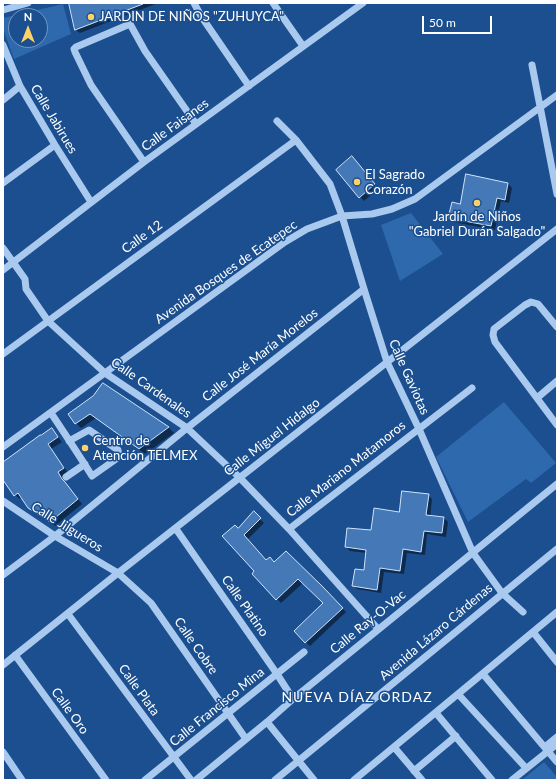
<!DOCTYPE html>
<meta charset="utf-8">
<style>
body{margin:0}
#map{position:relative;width:560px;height:783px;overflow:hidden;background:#1b4f8f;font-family:Lato,sans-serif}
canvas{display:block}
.frame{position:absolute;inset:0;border:4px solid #fff;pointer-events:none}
.north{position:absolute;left:8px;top:8px;width:40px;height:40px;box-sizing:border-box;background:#1b4f8f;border:1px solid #7695bc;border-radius:50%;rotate:0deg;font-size:11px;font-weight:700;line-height:16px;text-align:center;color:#fff}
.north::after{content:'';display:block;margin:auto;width:14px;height:18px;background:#ffd166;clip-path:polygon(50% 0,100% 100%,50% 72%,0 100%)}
.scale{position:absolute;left:422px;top:16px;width:70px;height:18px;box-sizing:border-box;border:2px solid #fff;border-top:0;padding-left:5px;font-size:12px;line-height:14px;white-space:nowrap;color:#fff;-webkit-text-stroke:3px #1b4f8f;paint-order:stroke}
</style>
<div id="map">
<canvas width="560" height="783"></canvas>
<div class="frame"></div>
<div class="north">N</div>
<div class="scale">50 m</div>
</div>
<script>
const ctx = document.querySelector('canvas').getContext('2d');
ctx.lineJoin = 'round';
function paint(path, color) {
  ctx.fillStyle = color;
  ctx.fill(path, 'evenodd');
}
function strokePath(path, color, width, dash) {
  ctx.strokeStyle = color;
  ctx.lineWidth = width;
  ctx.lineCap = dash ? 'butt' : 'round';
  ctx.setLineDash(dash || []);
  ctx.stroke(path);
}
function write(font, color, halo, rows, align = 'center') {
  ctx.font = font + ' Lato,sans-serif';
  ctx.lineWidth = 3;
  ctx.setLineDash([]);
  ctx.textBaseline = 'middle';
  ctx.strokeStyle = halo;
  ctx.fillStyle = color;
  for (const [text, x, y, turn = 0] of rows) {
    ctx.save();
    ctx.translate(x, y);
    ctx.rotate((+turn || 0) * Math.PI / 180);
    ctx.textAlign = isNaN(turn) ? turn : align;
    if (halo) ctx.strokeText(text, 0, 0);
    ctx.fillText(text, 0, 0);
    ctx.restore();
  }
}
const green = new Path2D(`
 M 63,4 L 71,34 L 14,59 L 3,29 L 3,18 ZM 16,16 L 40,16 L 40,40 L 16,40 Z
 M 411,213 L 443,254 L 400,281 L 381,225 Z
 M 504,402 L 556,463 L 531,483 L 526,479 L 468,522 L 436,457 Z
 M 544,762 L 557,777 L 557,780 L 522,780 Z`);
const shadow = new Path2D(`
 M 70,3 L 158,3 L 80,33 L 76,30 Z
 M 356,162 L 378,189 L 364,201 L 360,197 Z
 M 467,175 L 508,184 L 512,188 L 509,203 L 501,201 L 495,230 L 453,222 L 450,218 L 461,205 Z
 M 104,384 L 169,428 L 174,433 L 145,454 L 96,418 L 81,428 L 76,423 Z
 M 51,429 L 62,442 L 51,449 L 68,473 L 62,477 L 65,483 L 82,504 L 55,526 L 33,512 L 22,497 L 20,499 L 15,495 L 3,478 L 3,463 Z
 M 428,495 L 432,499 L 430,517 L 444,518 L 448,522 L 446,537 L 427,534 L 425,555 L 407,553 L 404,574 L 384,572 L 381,593 L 357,589 L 353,585 L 365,571 L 367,553 L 350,551 L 346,547 Z
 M 254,513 L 264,523 L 247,540 L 266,561 L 274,563 L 322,587 L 346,612 L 310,646 L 295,631 L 324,604 L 303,583 L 281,603 L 253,574 L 255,571 L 238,529 Z`);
const building = new Path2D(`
 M 69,3 L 143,3 L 143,4 L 75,30 Z
 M 352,156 L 375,184 L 359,198 L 336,170 Z
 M 466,174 L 508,183 L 505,200 L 497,198 L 491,226 L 448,218 L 452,202 L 460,204 Z
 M 103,383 L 169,427 L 139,449 L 90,414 L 75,424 L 68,414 L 93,396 Z
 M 52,428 L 58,437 L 48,444 L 64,468 L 58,472 L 62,479 L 65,482 L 78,499 L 50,522 L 28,508 L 18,493 L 14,496 L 3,480 L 3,462 L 40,435 L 41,435 Z
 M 402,491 L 429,494 L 426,515 L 444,517 L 442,533 L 424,531 L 421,552 L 403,549 L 400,571 L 380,568 L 377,590 L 352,586 L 355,569 L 364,570 L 366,550 L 345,547 L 347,528 L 371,530 L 374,508 L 399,512 Z
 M 254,511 L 261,518 L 244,535 L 266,560 L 270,557 L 274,562 L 286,551 L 323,587 L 343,608 L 305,643 L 294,631 L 323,603 L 298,579 L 276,600 L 252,574 L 254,571 L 222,536 L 235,525 L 238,528 Z`);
const minor = new Path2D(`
 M 194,3 L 201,16 L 249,86
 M 273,3 L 303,46
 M 3,10 L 28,3
 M 3,45 L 20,86 L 55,145 L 91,202
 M 532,65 L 557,194
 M 3,100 L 20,86
 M 277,121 L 296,140 L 330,184 L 342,216 L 364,289 L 387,362 L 419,429 L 473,553 L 502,593 L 523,612
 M 144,162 L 91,85 L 75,52 L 74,49 L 76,47 L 130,24 L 145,51 L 196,124
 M 3,183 L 55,145
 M 3,248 L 25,279 L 26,289 L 48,321 L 105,373 L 187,428 L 240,478 L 289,529 L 378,629
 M 3,270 L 144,162 L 363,3
 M 557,327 L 538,304 L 531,302 L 525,305 L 494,329 L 493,335 L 495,342 L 557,425
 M 3,354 L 296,140
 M 537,398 L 557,381
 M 51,413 C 65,434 79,455 92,476 L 119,457 L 118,450 L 89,430 L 69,441
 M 3,447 L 285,242 L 307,229 L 342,216 L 372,214 L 392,209 L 415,199 L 557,95
 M 66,477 L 85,464
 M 3,501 L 55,536 L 118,573 L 151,603 L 246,739
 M 176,529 L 277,674 L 293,699
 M 289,529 L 472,388
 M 3,575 L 55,536 L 187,428 L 364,289
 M 68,614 L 191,780
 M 533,632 L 557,662
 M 15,655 L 106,780
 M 3,665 L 118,573 L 557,229
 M 483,674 L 557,762
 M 458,694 L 526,768
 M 436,713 L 492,780
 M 267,722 L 314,780
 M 394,747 L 422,780
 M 545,747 L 557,737
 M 3,752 L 22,780
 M 414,771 L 456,736
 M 145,780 L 304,652
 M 196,780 L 267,722 L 293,699 L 557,484
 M 275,780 L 557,549
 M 354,780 L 557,612
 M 512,780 L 557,744`);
const markers = [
 [91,17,4,"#ffd166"],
 [357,182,4,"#ffd166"],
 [477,203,4,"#ffd166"],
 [85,448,4,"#ffd166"]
];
const poiNames = [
 ["JARDIN DE NIÑOS \"ZUHUYCA\"",99,17],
 ["El Sagrado",365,175],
 ["Corazón",365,190],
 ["Jardín de Niños",477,217,"center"],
 ["\"Gabriel Durán Salgado\"",477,232,"center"],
 ["Centro de",93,441],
 ["Atención TELMEX",93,456]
];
const streetNames = [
 ["Calle Jabirues",54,119,59],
 ["Calle Faisanes",175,125,-36],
 ["Calle 12",142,237,-36],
 ["Avenida Bosques de Ecatepec",226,272,-35],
 ["Calle José María Morelos",260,355,-38],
 ["Calle Gaviotas",409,377,66],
 ["Calle Cardenales",151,388,35],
 ["Calle Miguel Hidalgo",272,437,-38],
 ["Calle Mariano Matamoros",346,469,-38],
 ["Calle Jilgueros",67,527,32],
 ["Calle Platino",245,606,55],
 ["Calle Ray-O-Vac",368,622,-39],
 ["Avenida Lázaro Cárdenas",436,632,-40],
 ["Calle Cobre",196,646,55],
 ["Calle Plata",139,690,54],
 ["Calle Francisco Mina",217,707,-39],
 ["Calle Oro",70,711,54]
];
const neighbourhoodNames = [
 ["NUEVA DÍAZ ORDAZ",357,697]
];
paint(green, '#2e69ad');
paint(shadow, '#0007');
paint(building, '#4478b7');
strokePath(building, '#cfe3fa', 1);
strokePath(minor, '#a9c9ee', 7);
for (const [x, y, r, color] of markers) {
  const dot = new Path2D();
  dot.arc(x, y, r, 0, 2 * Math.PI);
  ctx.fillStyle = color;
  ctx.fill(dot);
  strokePath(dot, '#1b4f8f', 1.5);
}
write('13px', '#fff', '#1b4f8f', poiNames, 'left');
write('13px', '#fff', '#1b4f8f', streetNames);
ctx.letterSpacing = '1px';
write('14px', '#fff', '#1b4f8f', neighbourhoodNames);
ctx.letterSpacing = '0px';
</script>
